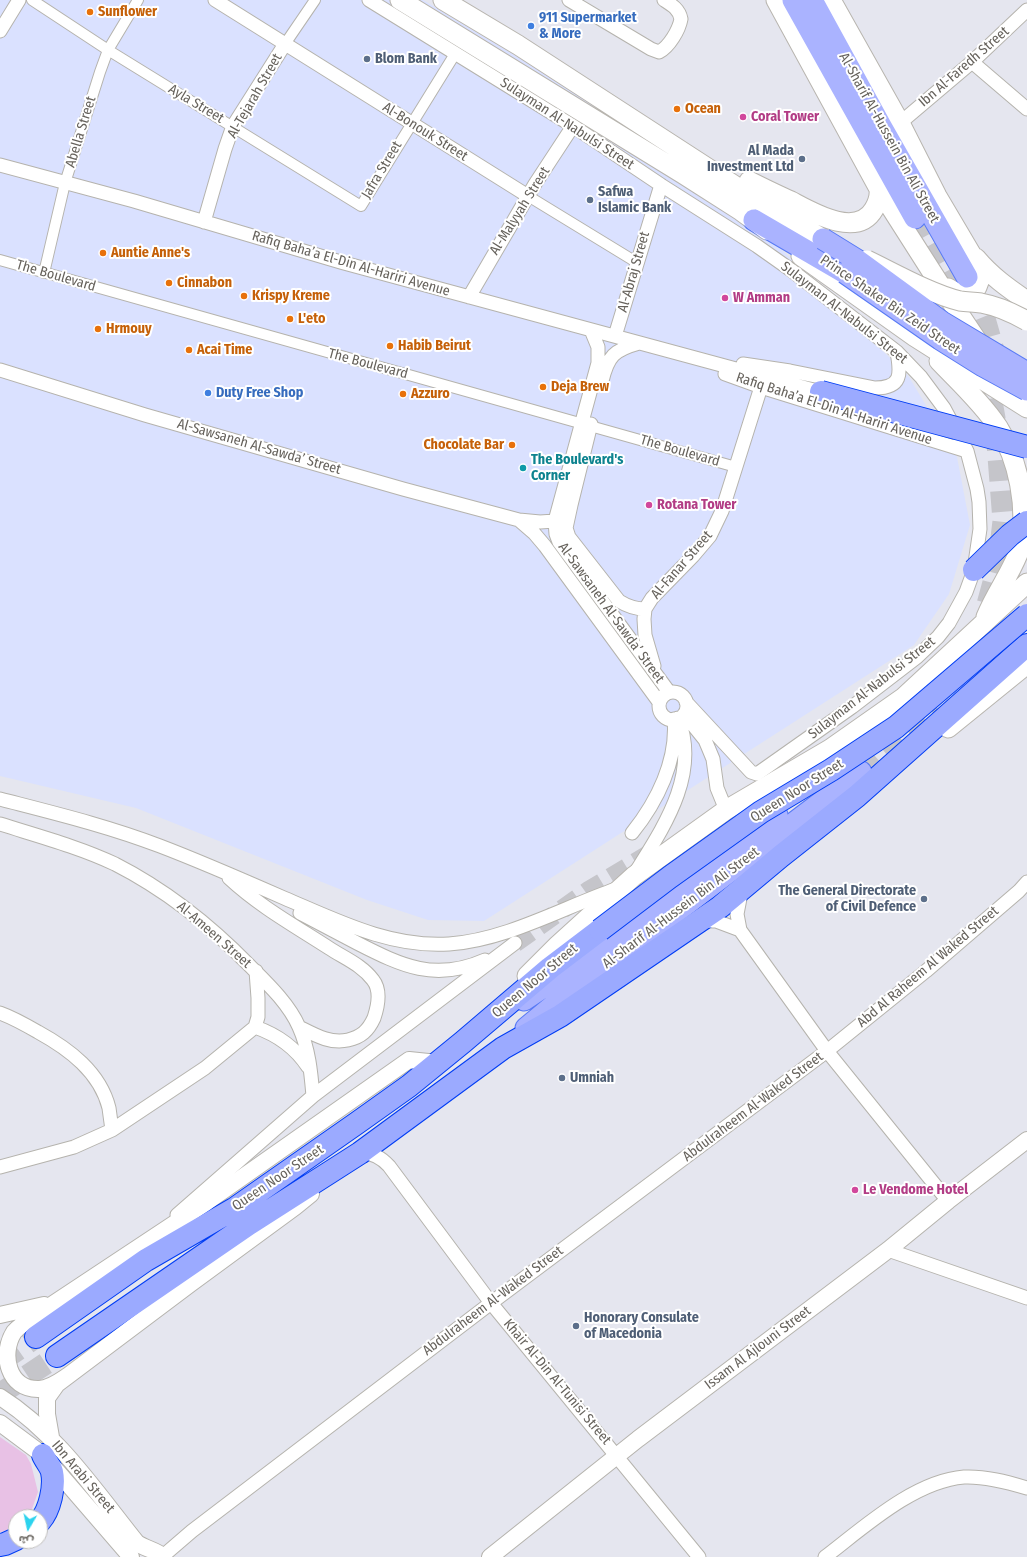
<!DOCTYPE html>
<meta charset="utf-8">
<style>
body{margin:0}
#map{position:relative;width:1027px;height:1557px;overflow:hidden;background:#e5e6ef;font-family:"Fira Sans Condensed","Noto Sans Arabic",sans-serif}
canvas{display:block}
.north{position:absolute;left:8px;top:1509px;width:40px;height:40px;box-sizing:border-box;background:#fff;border:1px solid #c2c0be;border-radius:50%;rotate:189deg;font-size:11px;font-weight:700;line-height:16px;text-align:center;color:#66625c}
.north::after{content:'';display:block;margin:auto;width:14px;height:18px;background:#2cd3ee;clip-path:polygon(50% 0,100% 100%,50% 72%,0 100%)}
</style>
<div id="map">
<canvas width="1027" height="1557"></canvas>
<div class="north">ش</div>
</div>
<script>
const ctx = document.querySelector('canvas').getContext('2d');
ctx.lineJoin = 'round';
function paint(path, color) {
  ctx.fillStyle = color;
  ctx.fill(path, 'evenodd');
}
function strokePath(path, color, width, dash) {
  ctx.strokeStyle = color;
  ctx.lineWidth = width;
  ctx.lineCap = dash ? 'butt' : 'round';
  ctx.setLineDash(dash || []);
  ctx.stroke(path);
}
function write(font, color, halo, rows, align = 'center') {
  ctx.font = font + ' "Fira Sans Condensed",sans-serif';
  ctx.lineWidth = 4;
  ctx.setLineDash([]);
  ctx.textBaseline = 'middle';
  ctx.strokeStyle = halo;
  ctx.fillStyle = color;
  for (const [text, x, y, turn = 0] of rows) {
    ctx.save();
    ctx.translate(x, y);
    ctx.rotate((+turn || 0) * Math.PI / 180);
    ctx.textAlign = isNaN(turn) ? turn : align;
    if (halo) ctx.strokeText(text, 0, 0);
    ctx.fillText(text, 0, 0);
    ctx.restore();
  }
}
const commercial = new Path2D(`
 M 0,0 L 423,0 L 651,137 L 741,209 L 909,377 L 957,457 L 970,525 L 949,594 L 914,645 L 484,921 L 428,920 L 367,900 L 136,808 L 0,776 Z`);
const green = new Path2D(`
 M 0,1437 L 26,1455 L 31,1464 L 38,1492 L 32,1509 L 27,1517 L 16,1517 L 16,1527 L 1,1532 L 0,1532 Z`);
const secondaryTunnel = new Path2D(`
 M 515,943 L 588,891 L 656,850`);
const primaryTunnel = new Path2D(`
 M 915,218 L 963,305
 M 972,288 L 986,322 L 999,368
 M 986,368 L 995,418 L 1003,521 L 998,564 L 986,608
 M 861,772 L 936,707`);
const trunkTunnel = new Path2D(`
 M 0,1362 L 36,1337
 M 0,1394 L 57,1356`);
const pedestrian = new Path2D(`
 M 32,0 L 108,50 L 361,206 L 455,54
 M 285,44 L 315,0
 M 528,196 L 636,262
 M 0,260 L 736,467
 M 44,273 L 65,183 L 100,72 L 108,50 L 138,0`);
const minor = new Path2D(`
 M 215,0 L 528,196
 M 369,0 L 573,126 L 661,185 L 757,246 L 791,270 L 897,352 L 921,377 L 944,408 L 967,451 L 977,489 L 979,502 L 980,529 L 974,570 L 966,592 L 949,623 L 938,637 L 917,657 L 852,707 L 757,774 L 751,772 L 686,702
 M 569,0 L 651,49 L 659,52 C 669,47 679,30 681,19 C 679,9 672,5 664,0
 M 0,31 L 19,0
 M 972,62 L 1027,109
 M 900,123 L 972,62 L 1027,10
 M 0,165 L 134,201 L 344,263 L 821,392
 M 204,222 L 225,149 L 233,126 L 285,44
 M 469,297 L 535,184 L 573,126
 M 591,330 L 598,347 L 598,363 L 555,521 L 556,534 L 559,542 L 669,692
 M 615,336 L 661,185
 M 743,364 L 790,371 L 875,388 C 902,388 901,374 897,352
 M 0,370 L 145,415 L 403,489 L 519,520 L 540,522 L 555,521
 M 725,374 L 761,387 L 967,451
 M 602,381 C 608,356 614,350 639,343
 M 591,424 L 571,505 L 566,528 L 569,537 L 619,601 C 627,606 634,609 645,609
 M 519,520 L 534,533 L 545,546 L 659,702
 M 654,666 L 645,635 L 644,619 L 645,609 L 652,598 L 693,556 L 710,536 L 722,511 L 761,387
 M659 706a14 14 0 1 1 28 0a14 14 0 1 1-28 0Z
 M 684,714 L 705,740 L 708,747 L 713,759 L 717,788 L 726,810
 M 0,799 C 54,813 108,826 160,846 C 202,862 243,880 284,898 C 336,920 390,948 449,944 C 506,940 562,908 616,889
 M 0,824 C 38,836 79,847 115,864 C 166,890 210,925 250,966 C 268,984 289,1004 299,1027 C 309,1049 311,1073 313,1096
 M 632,833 C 657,802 678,760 674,719
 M 637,870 C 665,825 700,773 678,718
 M 229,878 C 259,906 295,926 329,948 C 344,958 362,965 373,980 C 381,990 378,1006 374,1018 C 368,1031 361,1037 348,1040 C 330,1044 315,1035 299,1027
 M 742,888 L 737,914 L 740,930 L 827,1051 L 948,1201
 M 300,913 C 319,923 338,933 357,943 C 402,966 435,982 485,960
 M 701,921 L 716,921 L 740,930
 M 0,1013 C 14,1018 26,1025 38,1032 C 69,1049 100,1072 109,1108 C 110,1115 111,1123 112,1130
 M 255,1027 C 278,1035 295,1047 308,1067
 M 360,1153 C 372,1152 381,1157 389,1166 L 491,1303 L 699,1557
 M 0,1167 L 74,1147 L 112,1130 L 205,1068 L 255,1027 L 258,1017 L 258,998 L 256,971
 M 177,1215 L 313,1096 L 515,943
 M 888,1250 L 1027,1298
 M 163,1556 L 192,1531 L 491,1303 L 827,1051 L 926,971 L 1019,891 L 1027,882
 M 825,1557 C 863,1528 914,1481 964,1477 C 985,1476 1007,1482 1027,1488`);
const tertiary = new Path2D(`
 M 0,1315 L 44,1305
 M 69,1375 C 60,1381 50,1389 39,1389 C 8,1390 0,1354 14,1332 C 20,1325 30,1319 38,1314 L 207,1202 L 409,1060 L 438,1063
 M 0,1397 C 56,1432 96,1492 137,1543 C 146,1549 156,1550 164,1557
 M 0,1423 L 43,1455 L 131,1557
 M 51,1437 L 47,1414 L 47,1398 L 57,1384 L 190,1284 L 295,1207 L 311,1194
 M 490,1557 L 638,1439 L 888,1250 L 948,1201 L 1027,1140`);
const secondary = new Path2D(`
 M 400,0 L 683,174 L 741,211 L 767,230
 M 443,0 L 518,45 L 740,189 L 823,239
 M 776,0 L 879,189 L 944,291 L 980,345
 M 831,0 L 900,123 L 937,196 L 976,262 L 980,279 L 977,287 L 974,291 L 962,295 L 958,294 L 948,288
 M 749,181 C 763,188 777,195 791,201 C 812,212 857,239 874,209 C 878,202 880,197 879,189
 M 801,256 L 915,337 L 1027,408
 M 976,258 C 991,276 1008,288 1027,301
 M 939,361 C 959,382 982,403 998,427 C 1019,461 1027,506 1021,546 C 1013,571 996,592 986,617
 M 948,728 L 1027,664
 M 527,976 L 558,945 L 634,876 L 726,810 L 830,749 L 904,697 L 1027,583`);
const primary = new Path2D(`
 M 793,0 L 915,218
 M 812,0 L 881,126 L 967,277
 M 754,220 L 845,273
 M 524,1000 L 589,956 L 777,815
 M 526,1028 L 555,1004 L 861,772`);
const trunk = new Path2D(`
 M 36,1337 L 146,1260 L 234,1209 L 357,1123 L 409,1086 L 463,1042 L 550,968 L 600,930
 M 57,1356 L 249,1224 L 360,1153 L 503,1048 L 560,1016 L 720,907 L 781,856 L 857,796 L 1027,645
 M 40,1521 C 50,1510 55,1486 52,1472 C 51,1467 45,1460 43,1455
 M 0,1545 L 5,1544 L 16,1539`);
const secondaryBridge = new Path2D(`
 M 867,260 C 894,273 931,294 960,301 C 967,302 974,302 981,303 C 997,306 1013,313 1027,321`);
const primaryBridge = new Path2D(`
 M 823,239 L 857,260 L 942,322 L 1027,373
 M 845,273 L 940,339 L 983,366 L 1027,390`);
const trunkBridge = new Path2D(`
 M 821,392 L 1027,447
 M 974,570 L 1010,535 L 1027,522
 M 600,930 L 670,877 L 761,812 L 831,770 L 896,727 L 1027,615`);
const markers = [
 [90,12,4,"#e8710a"],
 [531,26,4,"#3f7fe0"],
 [367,59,4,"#5c6f8a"],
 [677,109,4,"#e8710a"],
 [743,117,4,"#d1479c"],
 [802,159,4,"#5c6f8a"],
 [590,200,4,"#5c6f8a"],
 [103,253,4,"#e8710a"],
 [169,283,4,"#e8710a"],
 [244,296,4,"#e8710a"],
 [725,298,4,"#d1479c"],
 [290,319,4,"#e8710a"],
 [98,329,4,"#e8710a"],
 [390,346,4,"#e8710a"],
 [189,350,4,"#e8710a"],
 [543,387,4,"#e8710a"],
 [208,393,4,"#3f7fe0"],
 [403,394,4,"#e8710a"],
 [512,445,4,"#e8710a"],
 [523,468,4,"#0f9aa8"],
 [649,505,4,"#d1479c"],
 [924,899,4,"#5c6f8a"],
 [562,1078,4,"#5c6f8a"],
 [855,1190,4,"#d1479c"],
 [576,1326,4,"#5c6f8a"]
];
const foodNames = [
 ["Sunflower",98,12],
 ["Ocean",685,109],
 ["Auntie Anne's",111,253],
 ["Cinnabon",177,283],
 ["Krispy Kreme",252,296],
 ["L'eto",298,319],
 ["Hrmouy",106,329],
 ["Habib Beirut",398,346],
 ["Acai Time",197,350],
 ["Deja Brew",551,387],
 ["Azzuro",411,394],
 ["Chocolate Bar",504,445,"right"]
];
const shopNames = [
 ["911 Supermarket",539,18],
 ["& More",539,34],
 ["Duty Free Shop",216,393]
];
const serviceNames = [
 ["Blom Bank",375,59],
 ["Al Mada",794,151,"right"],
 ["Investment Ltd",794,167,"right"],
 ["Safwa",598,192],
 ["Islamic Bank",598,208],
 ["The General Directorate",916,891,"right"],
 ["of Civil Defence",916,907,"right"],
 ["Umniah",570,1078],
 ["Honorary Consulate",584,1318],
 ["of Macedonia",584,1334]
];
const streetNames = [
 ["Ibn Al-Faredh Street",964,67,-41],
 ["Al-Tejarah Street",255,96,-60],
 ["Ayla Street",196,104,31],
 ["Sulayman Al-Nabulsi Street",567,124,33],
 ["Abella Street",81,132,-73],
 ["Al-Bonouk Street",425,132,32],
 ["Al-Sharif Al-Hussein Bin Ali Street",889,138,61],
 ["Jafra Street",382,170,-59],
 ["Al-Malyyah Street",520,211,-58],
 ["Rafiq Baha’a El-Din Al-Hariri Avenue",351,264,16],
 ["Al-Abraj Street",634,272,-74],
 ["The Boulevard",56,276,16],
 ["Prince Shaker Bin Zeid Street",890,305,34],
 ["Sulayman Al-Nabulsi Street",844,313,38],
 ["The Boulevard",368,364,15],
 ["Rafiq Baha’a El-Din Al-Hariri Avenue",834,409,18],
 ["Al-Sawsaneh Al-Sawda’ Street",259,447,16],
 ["The Boulevard",680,451,16],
 ["Al-Fanar Street",682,565,-49],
 ["Al-Sawsaneh Al-Sawda’ Street",611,613,54],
 ["Sulayman Al-Nabulsi Street",872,688,-38],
 ["Queen Noor Street",797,791,-32],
 ["Al-Sharif Al-Hussein Bin Ali Street",681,908,-37],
 ["Al-Ameen Street",214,935,41],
 ["Abd Al Raheem Al Waked Street",928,967,-40],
 ["Queen Noor Street",535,981,-40],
 ["Abdulraheem Al-Waked Street",753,1107,-37],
 ["Queen Noor Street",278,1178,-34],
 ["Abdulraheem Al-Waked Street",493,1301,-37],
 ["Issam Al Ajlouni Street",758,1348,-37],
 ["Khair Al-Din Al-Tunisi Street",557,1382,50],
 ["Ibn Arabi Street",83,1477,50]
];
const hotelNames = [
 ["Coral Tower",751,117],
 ["W Amman",733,298],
 ["Rotana Tower",657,505],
 ["Le Vendome Hotel",863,1190]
];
const cultureNames = [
 ["The Boulevard's",531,460],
 ["Corner",531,476]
];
paint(commercial, '#dae1ff');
paint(green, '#e8c1e5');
strokePath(secondaryTunnel, '#c5c5ca', 19, [19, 10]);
strokePath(primaryTunnel, '#c5c5ca', 21, [21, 10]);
strokePath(trunkTunnel, '#c5c5ca', 22, [22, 11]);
strokePath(pedestrian, '#b5b3ad', 12);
strokePath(minor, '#b5b3ad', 15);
strokePath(tertiary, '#b5b3ad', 18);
strokePath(secondary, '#b8b5af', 21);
strokePath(primary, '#587af5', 23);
strokePath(trunk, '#003df4', 24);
strokePath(pedestrian, '#fff', 10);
strokePath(minor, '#fff', 13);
strokePath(tertiary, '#fff', 16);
strokePath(secondary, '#fff', 19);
strokePath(primary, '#aab3ff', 21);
strokePath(trunk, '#9baaff', 22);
strokePath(secondaryBridge, '#b8b5af', 21, []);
strokePath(primaryBridge, '#587af5', 23, []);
strokePath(trunkBridge, '#003df4', 24, []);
strokePath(secondaryBridge, '#fff', 19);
strokePath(primaryBridge, '#aab3ff', 21);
strokePath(trunkBridge, '#9baaff', 22);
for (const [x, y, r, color] of markers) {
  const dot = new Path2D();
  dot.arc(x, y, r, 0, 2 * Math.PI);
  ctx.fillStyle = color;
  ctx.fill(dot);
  strokePath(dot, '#fff', 1.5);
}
write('bold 14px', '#c56008', '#fff', foodNames, 'left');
write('bold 14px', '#366cbe', '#fff', shopNames, 'left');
write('bold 14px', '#4e5e75', '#fff', serviceNames, 'left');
write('14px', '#66625c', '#fff', streetNames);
write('bold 14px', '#b23c85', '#fff', hotelNames, 'left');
write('bold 14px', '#0d838f', '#fff', cultureNames, 'left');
</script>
